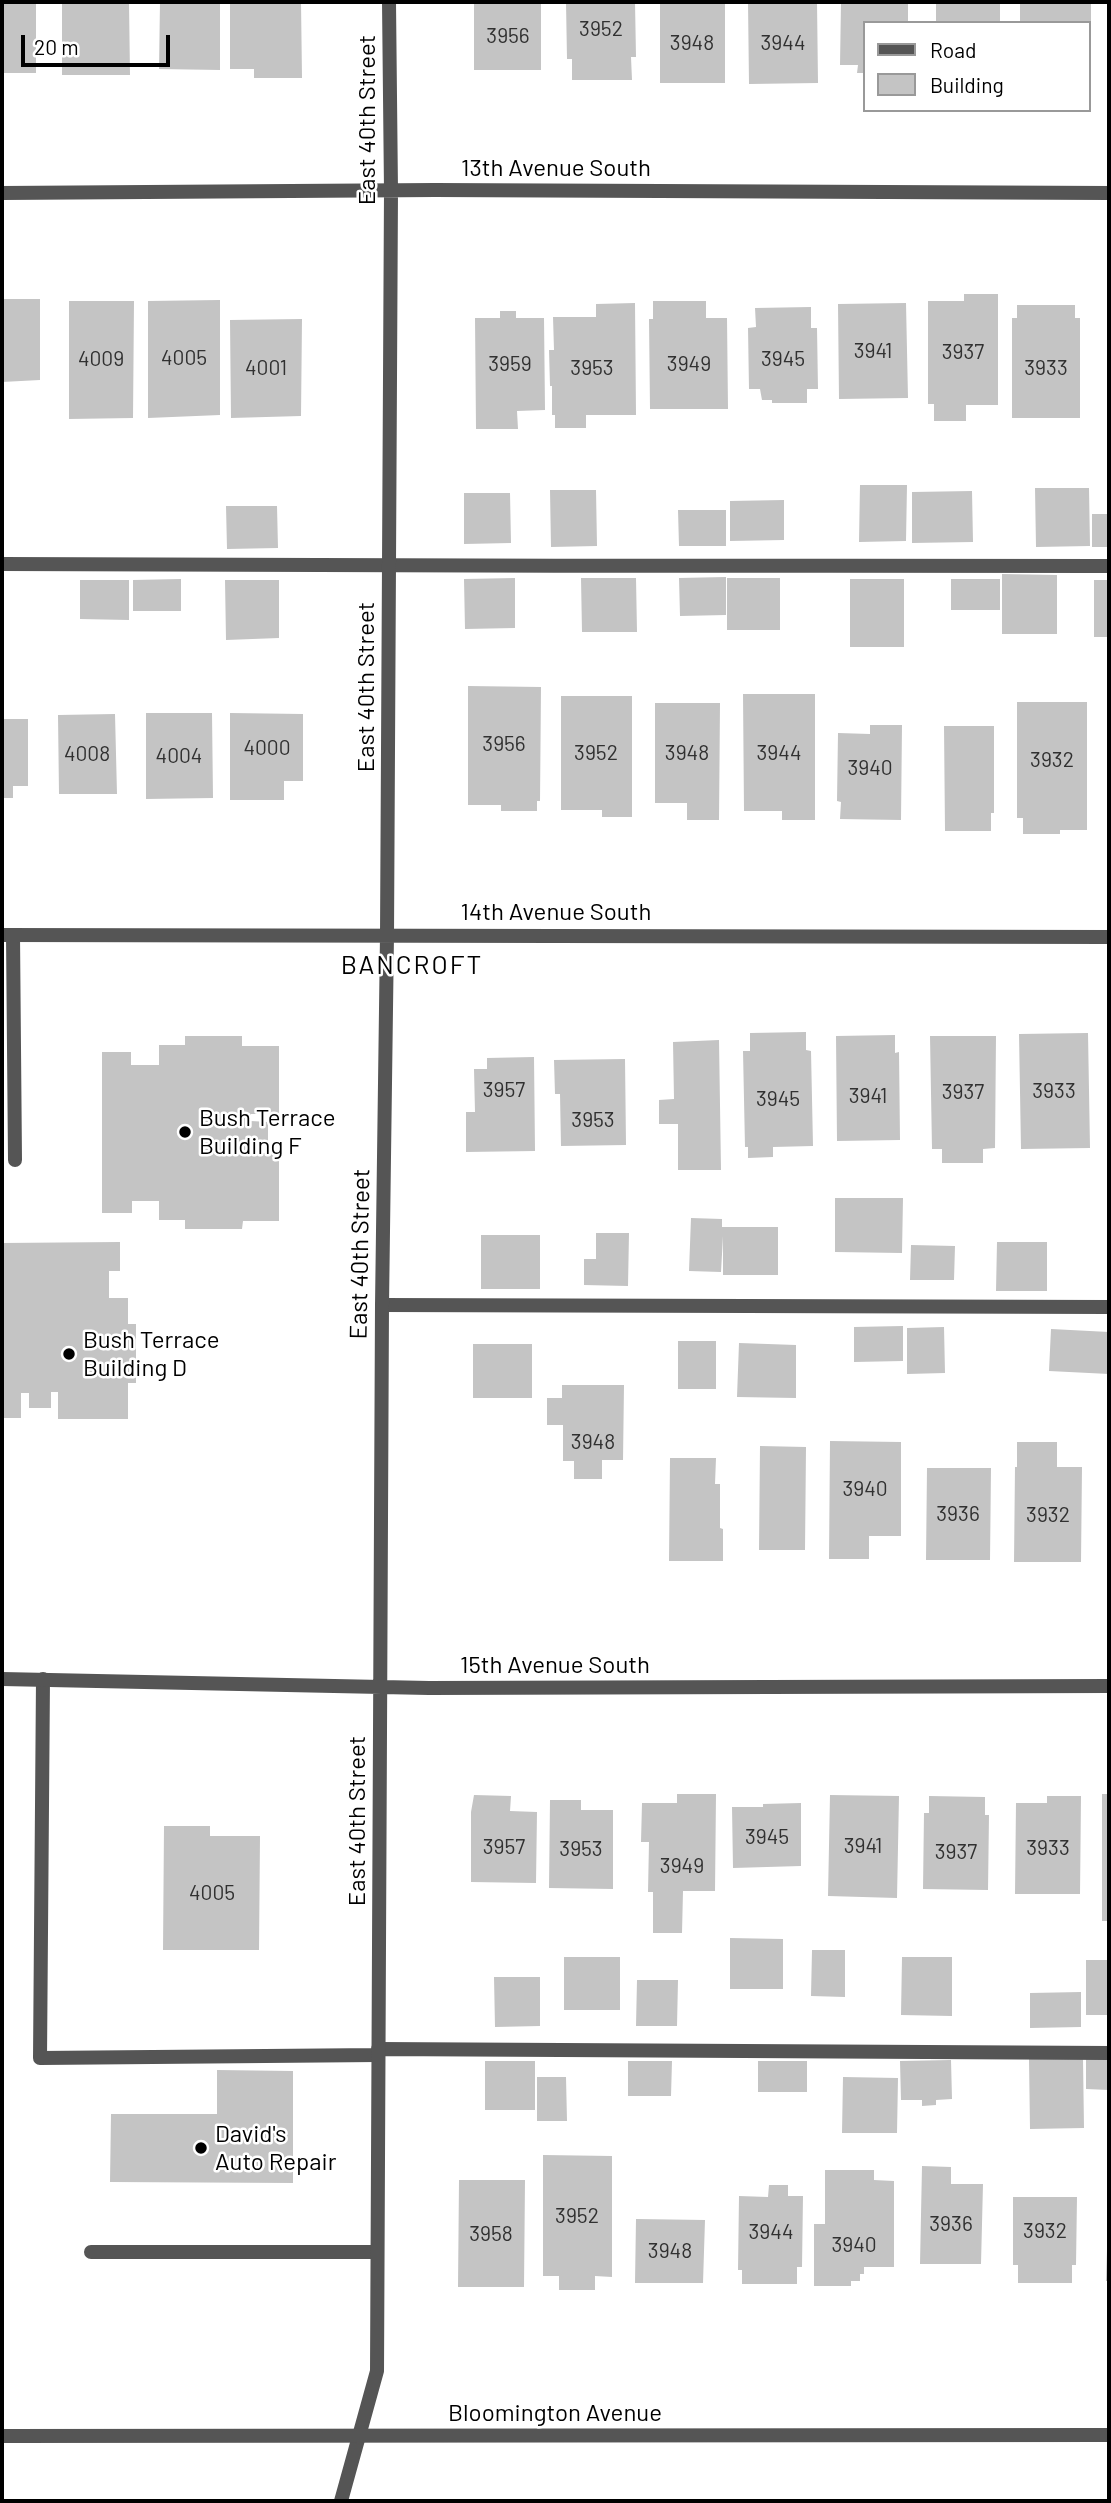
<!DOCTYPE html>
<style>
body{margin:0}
#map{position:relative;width:1111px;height:2503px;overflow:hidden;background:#fff;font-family:Barlow,sans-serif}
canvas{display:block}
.frame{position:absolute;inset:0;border:4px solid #000;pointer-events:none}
.legend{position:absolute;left:863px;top:21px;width:228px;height:91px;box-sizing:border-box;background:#fff;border:2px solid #999;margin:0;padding:9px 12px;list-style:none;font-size:21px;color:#000}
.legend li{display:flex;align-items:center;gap:14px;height:35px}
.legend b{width:35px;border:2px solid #999}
.scale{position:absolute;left:21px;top:35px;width:149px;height:32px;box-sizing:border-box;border:4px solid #000;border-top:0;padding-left:9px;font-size:21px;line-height:24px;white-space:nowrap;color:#000;-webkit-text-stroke:5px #fff;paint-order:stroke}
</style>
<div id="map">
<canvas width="1111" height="2503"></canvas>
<div class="frame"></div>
<ul class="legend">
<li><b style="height:9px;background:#555"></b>Road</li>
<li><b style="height:19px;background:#c4c4c4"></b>Building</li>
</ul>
<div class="scale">20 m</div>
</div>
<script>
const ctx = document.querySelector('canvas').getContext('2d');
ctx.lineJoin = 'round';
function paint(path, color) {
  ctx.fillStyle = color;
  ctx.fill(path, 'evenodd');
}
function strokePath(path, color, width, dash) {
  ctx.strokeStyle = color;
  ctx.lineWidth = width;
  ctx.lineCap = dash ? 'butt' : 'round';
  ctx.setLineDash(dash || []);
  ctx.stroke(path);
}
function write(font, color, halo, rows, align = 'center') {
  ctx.font = font + ' Barlow,sans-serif';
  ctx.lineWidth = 5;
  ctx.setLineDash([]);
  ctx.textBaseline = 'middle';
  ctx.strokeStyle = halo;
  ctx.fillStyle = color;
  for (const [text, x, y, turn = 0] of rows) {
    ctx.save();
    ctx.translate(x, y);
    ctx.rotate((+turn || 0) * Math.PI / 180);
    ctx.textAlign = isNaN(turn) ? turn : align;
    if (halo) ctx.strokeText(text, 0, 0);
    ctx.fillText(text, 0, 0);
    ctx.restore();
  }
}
const building = new Path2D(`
 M 2,2 L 36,2 L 36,73 L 2,73 Z
 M 62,2 L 129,2 L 130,75 L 62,75 Z
 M 160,2 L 220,2 L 220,70 L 159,69 Z
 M 230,2 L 301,2 L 302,78 L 254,78 L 254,69 L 230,69 Z
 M 474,2 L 541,2 L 541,70 L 474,70 Z
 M 566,2 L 635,2 L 636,57 L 631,57 L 632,80 L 572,80 L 572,59 L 567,59 Z
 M 660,2 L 725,2 L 725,83 L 660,83 Z
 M 748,2 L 817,2 L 818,83 L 749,84 Z
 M 841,2 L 908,2 L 908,23 L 864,23 L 864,73 L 857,73 L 858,65 L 840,65 Z
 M 936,2 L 1000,2 L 1000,23 L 936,23 Z
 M 1020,2 L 1091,2 L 1091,23 L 1020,23 Z
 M 964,294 L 998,294 L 998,405 L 966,405 L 966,421 L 934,421 L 934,404 L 928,404 L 928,301 L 964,301 Z
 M 2,299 L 40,299 L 40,380 L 2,382 Z
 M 220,300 L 220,415 L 148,418 L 148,301 Z
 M 69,301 L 134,301 L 133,418 L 69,419 Z
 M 653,301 L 706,301 L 706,318 L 727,318 L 728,409 L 650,409 L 649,319 L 653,319 Z
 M 635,303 L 636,415 L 586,415 L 586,428 L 555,428 L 555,415 L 552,415 L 552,386 L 550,386 L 549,350 L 554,350 L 553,317 L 596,317 L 596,304 Z
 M 906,303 L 908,398 L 839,399 L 838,304 Z
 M 1017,305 L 1075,305 L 1075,318 L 1080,318 L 1080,418 L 1012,418 L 1012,318 L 1017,318 Z
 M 811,307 L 811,328 L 817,328 L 818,389 L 807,389 L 807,403 L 772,403 L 772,400 L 762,400 L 760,389 L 749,389 L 748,328 L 756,327 L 755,308 Z
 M 500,311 L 516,311 L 516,318 L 544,318 L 545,410 L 517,411 L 518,429 L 476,429 L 475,318 L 500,318 Z
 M 302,319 L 301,416 L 231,418 L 230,320 Z
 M 860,485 L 907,485 L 906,541 L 859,542 Z
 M 1035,488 L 1089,488 L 1090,546 L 1036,547 Z
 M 550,490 L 596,490 L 597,546 L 551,547 Z
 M 972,491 L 973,542 L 912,543 L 912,492 Z
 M 464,493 L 510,493 L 511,543 L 464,544 Z
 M 784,500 L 784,540 L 730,541 L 730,501 Z
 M 226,506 L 277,506 L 278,548 L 227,549 Z
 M 678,510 L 726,510 L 726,546 L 679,546 Z
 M 1092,514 L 1109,514 L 1109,547 L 1092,547 Z
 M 1002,574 L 1057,575 L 1057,634 L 1002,634 Z
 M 726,577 L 726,615 L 680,616 L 679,578 Z
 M 515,578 L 515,628 L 465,629 L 464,579 Z
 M 581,578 L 636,578 L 637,632 L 582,632 Z
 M 727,578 L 780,578 L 780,630 L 727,630 Z
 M 181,579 L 181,611 L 133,611 L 133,580 Z
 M 850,579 L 904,579 L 904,647 L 850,647 Z
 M 951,579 L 1000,579 L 1000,610 L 951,610 Z
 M 80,580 L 129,580 L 129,620 L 80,619 Z
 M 225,580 L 279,580 L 279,638 L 226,640 Z
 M 1094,580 L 1109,580 L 1109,637 L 1094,637 Z
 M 468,686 L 541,687 L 540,801 L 537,801 L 537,811 L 501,811 L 501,805 L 468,805 Z
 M 743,694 L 815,694 L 815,820 L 782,820 L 782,811 L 744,811 Z
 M 561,696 L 632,696 L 632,817 L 602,817 L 602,810 L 561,810 Z
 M 1017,702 L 1087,702 L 1087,830 L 1060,830 L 1060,834 L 1023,834 L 1023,818 L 1017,818 Z
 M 655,703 L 720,703 L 719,820 L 687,820 L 687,803 L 655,803 Z
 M 146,713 L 212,713 L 213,798 L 146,799 Z
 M 230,713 L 303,714 L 303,781 L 284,781 L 284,800 L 230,800 Z
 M 115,714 L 117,794 L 59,794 L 58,715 Z
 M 2,719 L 28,719 L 28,786 L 13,786 L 13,798 L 2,798 Z
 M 870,725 L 902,725 L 901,820 L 840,819 L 841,802 L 837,801 L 838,733 L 870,734 Z
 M 944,726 L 994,726 L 994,813 L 991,813 L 991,831 L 945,831 Z
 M 806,1032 L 806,1050 L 811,1051 L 813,1146 L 773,1147 L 773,1157 L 748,1158 L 748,1147 L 745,1147 L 743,1051 L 750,1051 L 750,1033 Z
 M 1088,1033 L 1090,1148 L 1021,1149 L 1019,1034 Z
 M 895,1035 L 895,1053 L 899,1052 L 900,1140 L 837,1141 L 836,1036 Z
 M 185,1036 L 242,1036 L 242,1046 L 279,1046 L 279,1114 L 251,1114 L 251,1121 L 268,1122 L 268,1143 L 251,1143 L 251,1153 L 279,1153 L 279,1221 L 243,1221 L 242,1229 L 185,1229 L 185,1220 L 159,1220 L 159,1201 L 132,1201 L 132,1213 L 102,1213 L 102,1052 L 131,1052 L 131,1065 L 159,1065 L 159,1045 L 185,1045 Z
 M 930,1036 L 996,1036 L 995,1148 L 983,1149 L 983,1163 L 942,1163 L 942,1149 L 932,1149 Z
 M 719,1040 L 721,1170 L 678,1170 L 678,1124 L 659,1124 L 659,1100 L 674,1099 L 673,1042 Z
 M 534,1057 L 535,1151 L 466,1152 L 466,1112 L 475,1112 L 474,1069 L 487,1069 L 487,1058 Z
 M 625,1059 L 626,1145 L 561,1146 L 560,1094 L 555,1094 L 554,1060 Z
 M 835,1198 L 903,1198 L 902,1253 L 835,1252 Z
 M 691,1218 L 722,1219 L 722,1227 L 778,1227 L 778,1275 L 723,1275 L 723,1236 L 721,1272 L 689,1271 Z
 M 596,1233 L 629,1233 L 628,1286 L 584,1285 L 584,1259 L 596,1259 Z
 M 481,1235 L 540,1235 L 540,1289 L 481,1289 Z
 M 120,1242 L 120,1271 L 109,1271 L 109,1298 L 128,1298 L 128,1324 L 136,1324 L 136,1383 L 128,1383 L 128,1419 L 58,1419 L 58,1392 L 51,1392 L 51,1408 L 29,1408 L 29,1393 L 21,1393 L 21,1418 L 2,1418 L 2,1243 Z
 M 997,1242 L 1047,1242 L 1047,1291 L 996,1291 Z
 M 911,1245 L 955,1246 L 954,1280 L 910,1280 Z
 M 903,1326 L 903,1361 L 854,1362 L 854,1327 Z
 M 944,1327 L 945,1373 L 907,1374 L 907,1328 Z
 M 1051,1329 L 1109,1332 L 1109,1374 L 1049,1371 Z
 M 678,1341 L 716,1341 L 716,1389 L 678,1389 Z
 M 739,1343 L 796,1345 L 796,1398 L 737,1397 Z
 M 473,1344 L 532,1344 L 532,1398 L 473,1398 Z
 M 562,1385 L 624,1385 L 623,1460 L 602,1460 L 602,1479 L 574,1479 L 574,1461 L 563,1461 L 563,1425 L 547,1425 L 547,1398 L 562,1398 Z
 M 830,1441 L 901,1442 L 901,1536 L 869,1536 L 869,1559 L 829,1559 Z
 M 1017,1442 L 1057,1442 L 1057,1467 L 1082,1467 L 1081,1562 L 1014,1562 L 1015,1467 L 1017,1467 Z
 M 760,1446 L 806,1447 L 805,1550 L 759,1550 Z
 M 670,1458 L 716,1458 L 715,1484 L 720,1484 L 720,1528 L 723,1529 L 723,1561 L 669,1561 Z
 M 927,1468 L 991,1468 L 990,1560 L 926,1560 Z
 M 677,1794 L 716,1794 L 715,1891 L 683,1891 L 682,1933 L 653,1933 L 653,1892 L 648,1892 L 649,1842 L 641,1842 L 642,1803 L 677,1803 Z
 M 1102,1794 L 1109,1794 L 1109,1921 L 1102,1921 Z
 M 474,1795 L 511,1796 L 510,1811 L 537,1812 L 536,1883 L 471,1882 L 471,1812 Z
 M 830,1795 L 899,1796 L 897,1898 L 828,1896 Z
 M 929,1796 L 985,1797 L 985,1815 L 989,1815 L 988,1890 L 923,1889 L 924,1813 L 929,1813 Z
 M 1047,1796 L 1081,1796 L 1080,1894 L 1015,1894 L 1016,1803 L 1047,1803 Z
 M 550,1800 L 581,1800 L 581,1810 L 613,1810 L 613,1889 L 549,1888 Z
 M 801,1803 L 801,1866 L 733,1868 L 732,1807 L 763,1807 L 763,1804 Z
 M 164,1826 L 210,1826 L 210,1836 L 260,1836 L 259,1950 L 163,1950 Z
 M 730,1938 L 783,1939 L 783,1989 L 730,1989 Z
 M 812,1950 L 845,1950 L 845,1997 L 811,1996 Z
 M 564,1957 L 620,1957 L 620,2010 L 564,2010 Z
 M 902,1957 L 952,1957 L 952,2016 L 901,2015 Z
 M 1086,1960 L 1109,1960 L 1109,2015 L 1086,2015 Z
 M 494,1977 L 540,1977 L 540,2026 L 495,2027 Z
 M 637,1980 L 678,1980 L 677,2026 L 636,2026 Z
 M 1081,1992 L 1081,2027 L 1030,2028 L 1030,1993 Z
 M 1086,2058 L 1109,2058 L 1109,2090 L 1086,2089 Z
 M 1029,2059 L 1083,2059 L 1084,2128 L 1030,2129 Z
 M 951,2060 L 952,2099 L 936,2100 L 936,2105 L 922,2106 L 922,2100 L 901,2100 L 900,2061 Z
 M 485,2061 L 535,2061 L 535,2110 L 485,2110 Z
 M 628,2061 L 672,2061 L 671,2096 L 628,2096 Z
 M 758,2061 L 807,2061 L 807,2092 L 758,2092 Z
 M 217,2070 L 293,2071 L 293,2183 L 110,2182 L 111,2114 L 217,2114 Z
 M 537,2077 L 566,2077 L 567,2121 L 537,2121 Z
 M 843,2077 L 898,2078 L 897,2133 L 842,2133 Z
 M 543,2155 L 612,2156 L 612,2277 L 595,2276 L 595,2290 L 559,2290 L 559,2276 L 543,2276 Z
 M 922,2166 L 951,2167 L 951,2184 L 983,2184 L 981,2264 L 920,2264 Z
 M 825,2170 L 874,2170 L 874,2180 L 894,2181 L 894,2267 L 864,2267 L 864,2274 L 860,2274 L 860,2281 L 851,2281 L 851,2286 L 814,2286 L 814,2224 L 825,2224 Z
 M 459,2180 L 525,2180 L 524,2287 L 458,2287 Z
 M 769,2185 L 788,2185 L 788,2196 L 803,2196 L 802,2267 L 797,2267 L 797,2284 L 742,2284 L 742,2270 L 738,2270 L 739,2196 L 768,2197 Z
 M 1013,2197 L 1077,2197 L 1076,2265 L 1072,2265 L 1072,2283 L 1018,2283 L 1018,2265 L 1013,2265 Z
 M 636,2219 L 705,2220 L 703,2283 L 635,2283 Z
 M 1107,2249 L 1109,2249 L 1109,2281 L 1106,2281 Z`);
const service = new Path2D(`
 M 2,564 C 371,567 740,565 1109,566
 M 13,935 L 15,1160
 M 382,1305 L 1109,1307
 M 43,1679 L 40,2058 L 378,2055
 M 378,2049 L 1109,2053
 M 91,2252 L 377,2252`);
const minor = new Path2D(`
 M 2,193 L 435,190 L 1109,193
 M 2,935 L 1109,937
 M 2,1679 L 429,1688 L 1109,1686
 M 341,2501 L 377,2371 L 382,1305 L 387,935 L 391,191 L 389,2`);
const tertiary = new Path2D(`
 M 2,2436 L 1109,2435`);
const markers = [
 [185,1132,7,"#000"],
 [69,1354,7,"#000"],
 [201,2148,7,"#000"]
];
const numberNames = [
 ["3952",601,29],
 ["3956",508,36],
 ["3948",692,43],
 ["3944",783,43],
 ["3941",873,351],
 ["3937",963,352],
 ["4005",184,358],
 ["4009",101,359],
 ["3945",783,359],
 ["3959",510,364],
 ["3949",689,364],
 ["4001",266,368],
 ["3953",592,368],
 ["3933",1046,368],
 ["3956",504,744],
 ["4000",267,748],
 ["3952",596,753],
 ["3948",687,753],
 ["3944",779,753],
 ["4008",87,754],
 ["4004",179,756],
 ["3932",1052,760],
 ["3940",870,768],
 ["3957",504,1090],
 ["3933",1054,1091],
 ["3937",963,1092],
 ["3941",868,1096],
 ["3945",778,1099],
 ["3953",593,1120],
 ["3948",593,1442],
 ["3940",865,1489],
 ["3936",958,1514],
 ["3932",1048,1515],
 ["3945",767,1837],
 ["3941",863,1846],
 ["3957",504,1847],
 ["3933",1048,1848],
 ["3953",581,1849],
 ["3937",956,1852],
 ["3949",682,1866],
 ["4005",212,1893],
 ["3952",577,2216],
 ["3936",951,2224],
 ["3932",1045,2231],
 ["3944",771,2232],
 ["3958",491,2234],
 ["3940",854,2245],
 ["3948",670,2251]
];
const streetNames = [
 ["East 40th Street",367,120,-90],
 ["13th Avenue South",556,168],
 ["East 40th Street",366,687,-90],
 ["14th Avenue South",556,912],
 ["East 40th Street",360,1254,-89],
 ["15th Avenue South",555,1665],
 ["East 40th Street",357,1821,-90],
 ["Bloomington Avenue",555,2413]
];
const poiNames = [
 ["Bush Terrace",199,1118],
 ["Building F",199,1146],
 ["Bush Terrace",83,1340],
 ["Building D",83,1368],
 ["David's",215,2134],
 ["Auto Repair",215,2162]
];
const neighbourhoodNames = [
 ["BANCROFT",412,965]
];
paint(building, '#c4c4c4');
strokePath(service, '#555', 14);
strokePath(minor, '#555', 14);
strokePath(tertiary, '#555', 14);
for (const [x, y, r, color] of markers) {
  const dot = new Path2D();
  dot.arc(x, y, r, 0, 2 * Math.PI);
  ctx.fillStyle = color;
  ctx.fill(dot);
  strokePath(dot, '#fff', 2.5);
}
write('21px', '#313131', null, numberNames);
write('24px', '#000', '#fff', streetNames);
write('24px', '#000', '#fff', poiNames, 'left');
ctx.letterSpacing = '2px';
write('26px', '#000', '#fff', neighbourhoodNames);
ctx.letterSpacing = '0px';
</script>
